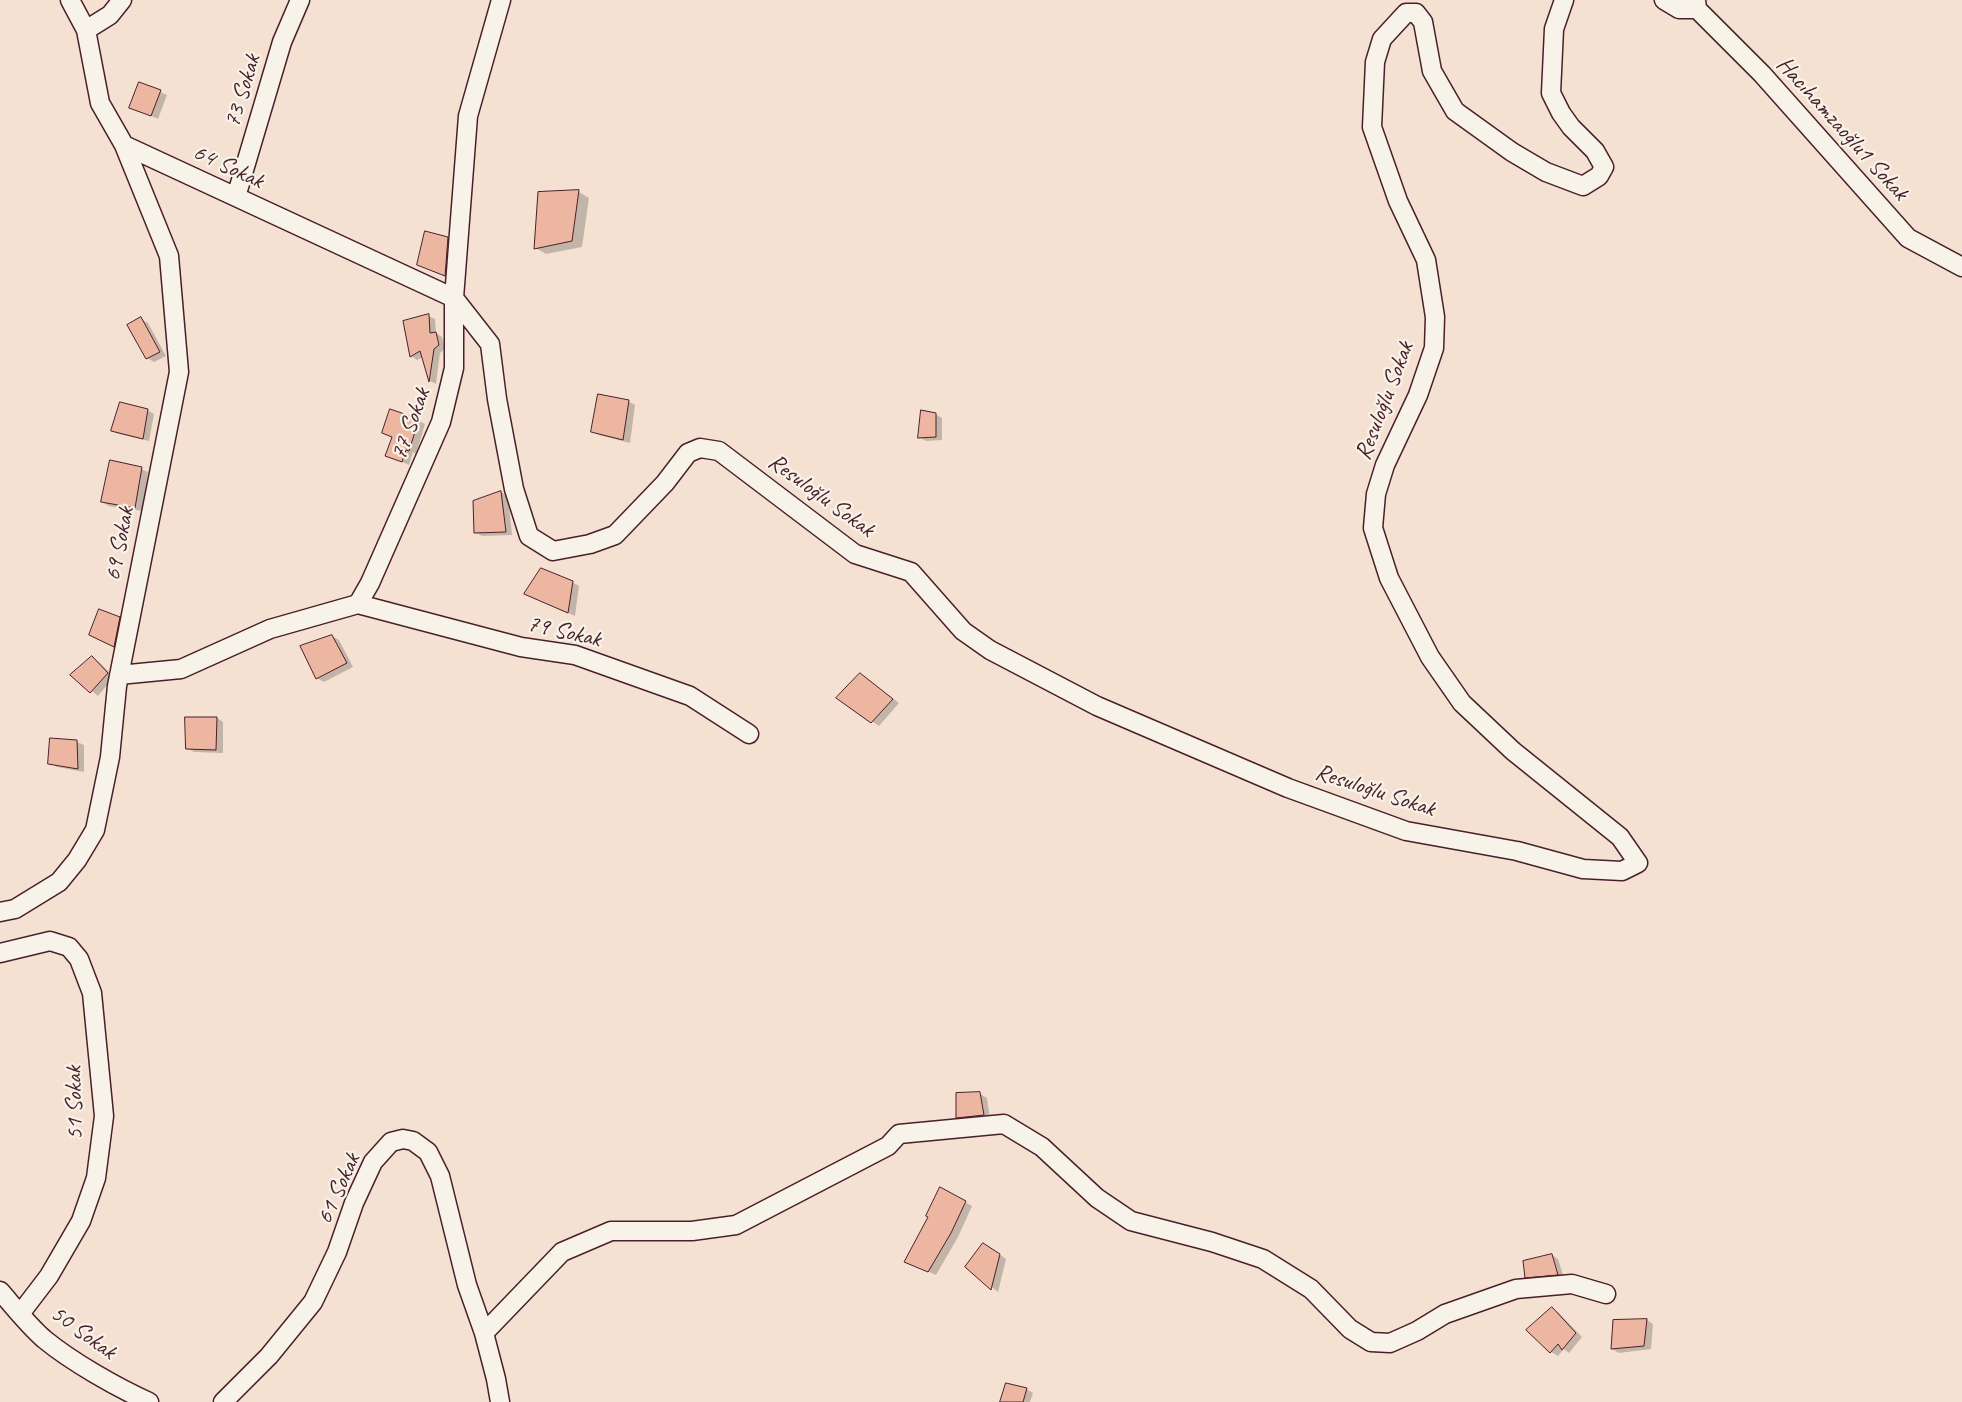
<!DOCTYPE html>
<meta charset="utf-8">
<style>
body{margin:0}
canvas{display:block;background:#f4e1d2}
</style>
<canvas width="1962" height="1402"></canvas>
<script>
const ctx = document.querySelector('canvas').getContext('2d');
ctx.lineJoin = 'round';
function paint(path, color) {
  ctx.fillStyle = color;
  ctx.fill(path, 'evenodd');
}
function strokePath(path, color, width, dash) {
  ctx.strokeStyle = color;
  ctx.lineWidth = width;
  ctx.lineCap = dash ? 'butt' : 'round';
  ctx.setLineDash(dash || []);
  ctx.stroke(path);
}
function write(font, color, halo, rows, align = 'center') {
  ctx.font = font + ' Caveat,sans-serif';
  ctx.lineWidth = 4.5;
  ctx.setLineDash([]);
  ctx.textBaseline = 'middle';
  ctx.strokeStyle = halo;
  ctx.fillStyle = color;
  for (const [text, x, y, turn = 0] of rows) {
    ctx.save();
    ctx.translate(x, y);
    ctx.rotate((+turn || 0) * Math.PI / 180);
    ctx.textAlign = isNaN(turn) ? turn : align;
    if (halo) ctx.strokeText(text, 0, 0);
    ctx.fillText(text, 0, 0);
    ctx.restore();
  }
}
const shadow = new Path2D(`
 M 160,92 L 167,95 L 158,119 L 131,107 Z
 M 579,192 L 589,198 L 582,247 L 546,254 L 536,248 Z
 M 448,238 L 454,242 L 452,278 L 418,264 Z
 M 428,316 L 435,319 L 436,333 L 442,337 L 445,349 L 440,353 L 436,384 L 430,381 L 423,357 L 417,360 L 411,356 Z
 M 141,319 L 148,323 L 166,356 L 154,362 L 147,358 Z
 M 628,401 L 635,405 L 630,443 L 599,435 L 593,431 Z
 M 147,410 L 154,414 L 149,441 L 119,434 L 112,431 Z
 M 935,414 L 942,418 L 942,440 L 926,441 L 919,437 Z
 M 418,420 L 425,424 L 416,454 L 413,452 L 409,465 L 387,456 Z
 M 141,469 L 148,472 L 142,511 L 109,506 L 102,502 Z
 M 501,492 L 508,496 L 512,535 L 482,536 L 475,532 Z
 M 572,582 L 579,586 L 575,616 L 532,597 Z
 M 119,618 L 126,622 L 121,650 L 97,638 Z
 M 332,636 L 339,640 L 353,667 L 324,682 L 317,678 Z
 M 93,658 L 99,662 L 114,677 L 98,696 L 72,675 Z
 M 867,679 L 899,703 L 879,726 L 838,698 Z
 M 217,718 L 223,722 L 223,753 L 194,752 L 187,748 Z
 M 77,742 L 84,745 L 84,772 L 57,767 L 50,763 Z
 M 980,1094 L 987,1098 L 990,1119 L 964,1121 L 957,1117 Z
 M 941,1189 L 972,1206 L 958,1237 L 936,1275 L 913,1265 Z
 M 990,1248 L 1006,1259 L 998,1292 L 967,1267 Z
 M 1552,1255 L 1558,1259 L 1564,1278 L 1533,1281 L 1526,1277 Z
 M 1552,1309 L 1558,1312 L 1582,1337 L 1569,1353 L 1564,1349 L 1558,1356 L 1551,1352 L 1528,1330 Z
 M 1647,1320 L 1653,1324 L 1651,1349 L 1619,1353 L 1612,1349 Z
 M 1026,1389 L 1033,1393 L 1030,1402 L 1001,1402 Z`);
const building = new Path2D(`
 M 139,82 L 161,90 L 151,116 L 129,108 Z
 M 579,190 L 572,241 L 534,249 L 538,192 Z
 M 425,231 L 448,237 L 445,276 L 417,265 Z
 M 429,314 L 430,333 L 436,332 L 439,345 L 434,349 L 429,382 L 420,351 L 410,357 L 403,321 Z
 M 141,317 L 160,352 L 146,359 L 127,325 Z
 M 598,394 L 629,400 L 623,440 L 591,432 Z
 M 120,402 L 148,409 L 143,439 L 111,431 Z
 M 390,409 L 419,419 L 409,451 L 406,450 L 402,462 L 385,456 L 392,437 L 382,433 Z
 M 921,410 L 936,413 L 936,437 L 918,438 Z
 M 110,460 L 142,467 L 135,508 L 101,502 Z
 M 501,491 L 506,532 L 474,533 L 473,501 Z
 M 541,568 L 573,581 L 568,613 L 524,594 Z
 M 99,609 L 120,617 L 114,647 L 89,635 Z
 M 332,635 L 347,663 L 316,679 L 300,646 Z
 M 92,656 L 108,673 L 90,693 L 70,675 Z
 M 860,673 L 893,699 L 871,723 L 836,698 Z
 M 185,717 L 217,717 L 216,750 L 186,749 Z
 M 50,738 L 77,740 L 78,769 L 48,764 Z
 M 980,1092 L 984,1115 L 956,1118 L 956,1093 Z
 M 940,1187 L 966,1201 L 951,1233 L 928,1272 L 904,1262 L 928,1217 L 926,1216 Z
 M 983,1243 L 1000,1254 L 991,1290 L 965,1267 Z
 M 1552,1254 L 1558,1275 L 1525,1278 L 1523,1261 Z
 M 1552,1307 L 1576,1333 L 1562,1350 L 1558,1344 L 1550,1353 L 1526,1330 Z
 M 1647,1319 L 1644,1346 L 1611,1349 L 1613,1320 Z
 M 1006,1383 L 1027,1388 L 1023,1402 L 1000,1402 Z`);
const street = new Path2D(`
 M 1664,0 L 1679,9 L 1697,9
 M 1696,0 L 1697,9 L 1762,74 L 1908,238 L 1962,267
 M 86,30 L 110,15 L 122,0
 M 124,145 L 454,298 L 490,344 L 497,399 L 514,489 L 529,536 L 553,551 L 590,544 L 615,535 L 665,483 L 688,453 L 700,448 L 719,451 L 855,554 L 911,572 L 963,631 L 990,650 L 1097,706 L 1288,788 L 1406,831 L 1517,851 L 1583,869 L 1622,871 L 1638,863 L 1620,837 L 1513,751 L 1462,703 L 1430,657 L 1389,578 L 1373,528 L 1376,494 L 1385,465 L 1418,395 L 1434,348 L 1435,317 L 1426,260 L 1398,201 L 1372,127 L 1375,62 L 1382,39 L 1406,13 L 1416,13 L 1423,22 L 1432,71 L 1455,111 L 1512,152 L 1546,172 L 1583,186 L 1599,176 L 1604,167 L 1595,151 L 1571,127 L 1561,113 L 1551,93 L 1554,29 L 1564,0
 M 236,197 L 282,42 L 300,0
 M 358,604 L 521,647 L 575,655 L 690,696 L 749,734
 M 119,675 L 181,669 L 270,629 L 358,604 L 370,583 L 441,422 L 454,368 L 454,298 L 468,116 L 501,0
 M 0,912 L 15,909 L 59,882 L 77,860 L 95,830 L 110,757 L 117,686 L 179,372 L 169,256 L 124,145 L 100,103 L 86,30 L 70,0
 M 0,953 L 50,941 L 69,947 L 79,959 L 92,993 L 104,1116 L 96,1178 L 81,1221 L 49,1276 L 20,1314
 M 0,1291 C 14,1307 28,1325 44,1339 C 72,1362 116,1387 149,1402
 M 484,1333 L 562,1252 L 611,1231 L 692,1231 L 736,1225 L 888,1146 L 899,1134 L 1004,1124 L 1042,1147 L 1097,1198 L 1131,1221 L 1212,1242 L 1263,1259 L 1311,1289 L 1350,1329 L 1371,1342 L 1390,1343 L 1417,1331 L 1445,1314 L 1516,1289 L 1572,1284 L 1606,1294
 M 223,1402 L 269,1356 L 313,1302 L 337,1252 L 354,1203 L 373,1162 L 391,1142 L 403,1139 L 413,1141 L 428,1152 L 440,1176 L 467,1285 L 484,1333 L 496,1379 L 500,1402`);
const streetNames = [
 ["73 Sokak",243,91,-73],
 ["Hacıhamzaoğlu1 Sokak",1842,129,48],
 ["64 Sokak",228,167,25],
 ["Resuloğlu Sokak",1385,401,-69],
 ["77 Sokak",411,424,-70],
 ["Resuloğlu Sokak",821,496,36],
 ["69 Sokak",120,544,-79],
 ["79 Sokak",564,632,13],
 ["Resuloğlu Sokak",1375,791,18],
 ["51 Sokak",75,1103,-91],
 ["61 Sokak",339,1189,-66],
 ["50 Sokak",83,1333,36]
];
paint(shadow, '#0003');
paint(building, '#ecb6a0');
strokePath(building, '#4a1f2b', 1);
strokePath(street, '#4a1f2b', 21);
strokePath(street, '#f7f3e8', 18);
write('24px', '#4a1f2b', '#f7f3e8', streetNames);
</script>
